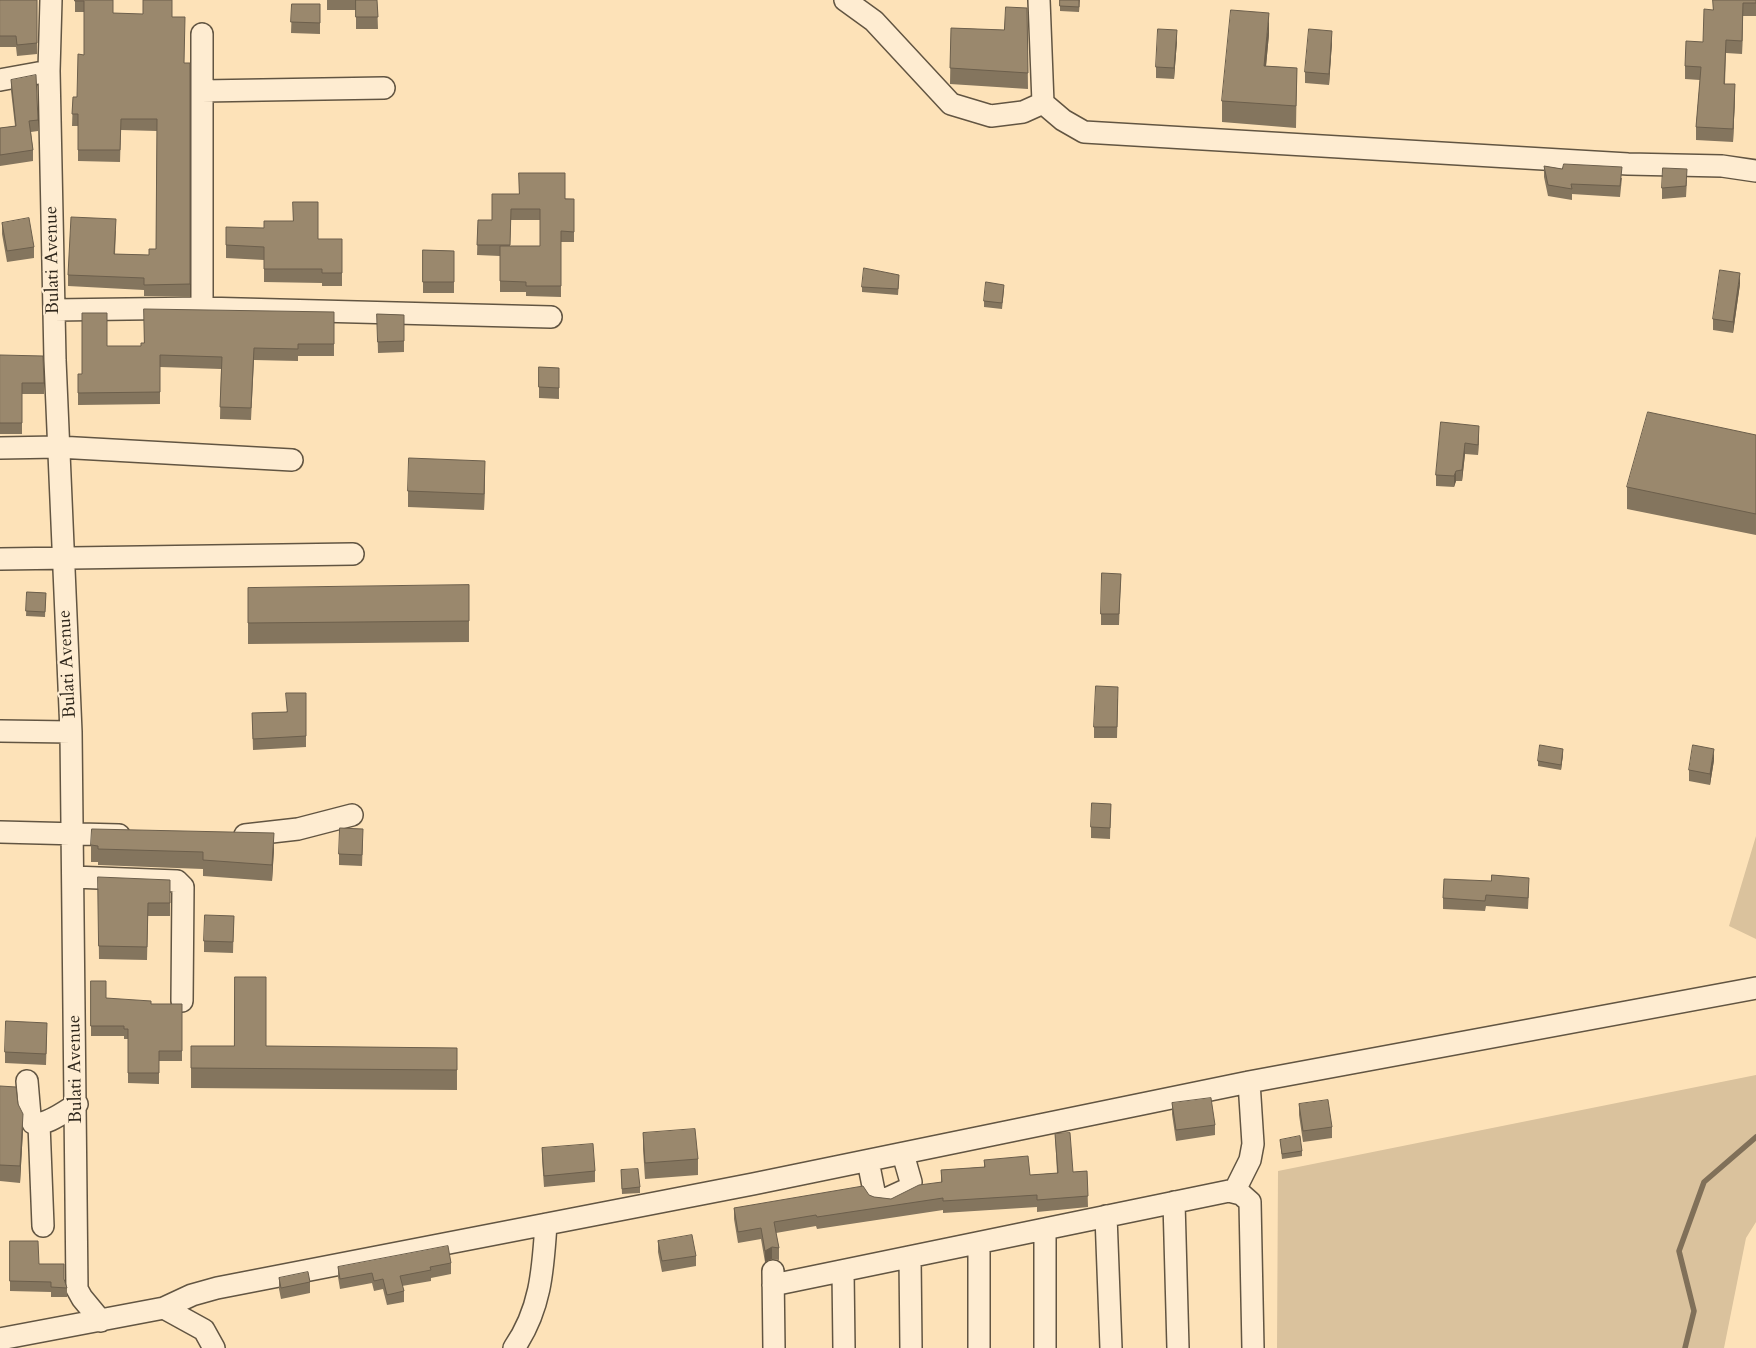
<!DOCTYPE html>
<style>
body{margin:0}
canvas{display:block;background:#fde2b8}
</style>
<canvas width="1756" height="1348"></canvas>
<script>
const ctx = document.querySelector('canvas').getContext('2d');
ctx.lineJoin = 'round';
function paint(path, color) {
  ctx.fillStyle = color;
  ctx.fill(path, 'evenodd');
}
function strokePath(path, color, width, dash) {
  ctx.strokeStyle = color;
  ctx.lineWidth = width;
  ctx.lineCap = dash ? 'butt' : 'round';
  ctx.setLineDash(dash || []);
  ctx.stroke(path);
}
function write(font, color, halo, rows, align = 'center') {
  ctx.font = font + ' Cardo,serif';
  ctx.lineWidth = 4.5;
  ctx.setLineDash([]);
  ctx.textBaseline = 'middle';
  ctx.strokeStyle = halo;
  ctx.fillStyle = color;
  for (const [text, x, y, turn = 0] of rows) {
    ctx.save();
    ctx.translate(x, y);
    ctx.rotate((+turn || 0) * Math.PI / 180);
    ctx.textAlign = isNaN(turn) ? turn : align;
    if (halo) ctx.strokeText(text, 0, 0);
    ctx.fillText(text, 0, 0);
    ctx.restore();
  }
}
const green = new Path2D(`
 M 1756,836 L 1756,939 L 1729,926 Z
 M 1756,1075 L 1756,1222 L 1746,1238 L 1724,1348 L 1277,1348 L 1278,1171 Z`);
const stream = new Path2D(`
 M 1685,1348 L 1694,1311 L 1679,1251 L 1704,1182 L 1756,1137`);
const minor = new Path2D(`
 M 51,0 L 49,71 L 55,360 L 71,732 L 77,1289 L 82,1298 L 101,1321
 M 845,0 L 874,21 L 951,104 L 991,116 L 1023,112 L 1043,103
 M 1039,0 L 1043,103 L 1063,120 L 1084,132 L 1628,164 L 1722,166 L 1756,171
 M 202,34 L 202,308
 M 0,80 L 49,71
 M 202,91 L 384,88
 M 54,310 L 202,308 L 551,317
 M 0,448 L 58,447 L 292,460
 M 0,559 L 353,554
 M 0,731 L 71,732
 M 0,832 L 119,835
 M 245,835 L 298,829 L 352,815
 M 73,877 L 177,881 L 183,887 L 182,1001
 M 27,1081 L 30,1116 L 33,1123 C 47,1126 65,1111 77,1104
 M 39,1124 L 43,1226
 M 868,1161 L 874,1191 L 877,1197 L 886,1199 L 910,1188 L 911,1182 L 903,1154
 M 1234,1192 L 1250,1160 L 1253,1144 L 1249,1082
 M 1174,1202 L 1178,1348
 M 1106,1216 L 1111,1348
 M 1045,1229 L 1045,1348
 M 979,1243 L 979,1348
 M 910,1257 L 911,1348
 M 773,1271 L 774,1348
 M 843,1271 L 844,1348
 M 773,1285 L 1229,1191 L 1241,1194 L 1250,1202 L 1253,1348
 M 164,1308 L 204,1330 L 214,1348
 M 0,1339 L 164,1308 L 192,1295 L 217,1288 L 753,1184 L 1249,1082 L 1756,988
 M 514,1348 C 541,1309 543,1269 546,1224`);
const wall = new Path2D(`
 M 0,0 L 37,0 L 37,54 L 17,56 L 16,47 L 0,47 Z
 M 75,0 L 113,0 L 113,13 L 172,17 L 184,63 L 190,63 L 190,296 L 144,296 L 144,290 L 68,286 L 68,275 L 116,230 L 115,254 L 149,255 L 156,249 L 157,131 L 121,130 L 120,162 L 78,161 L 78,126 L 72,126 L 73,97 L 77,97 L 84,55 L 84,12 L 75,12 Z
 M 327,0 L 377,0 L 378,29 L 356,29 L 356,10 L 327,10 Z
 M 1060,0 L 1080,0 L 1079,12 L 1060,11 Z
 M 1756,0 L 1756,16 L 1743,16 L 1742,54 L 1726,53 L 1725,84 L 1735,97 L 1733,142 L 1696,140 L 1696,127 L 1700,80 L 1685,79 L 1685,66 L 1703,42 L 1713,10 Z
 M 292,4 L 320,4 L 320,34 L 291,33 Z
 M 1027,8 L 1028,89 L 950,84 L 951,28 L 1004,30 Z
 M 1269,34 L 1266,66 L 1297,68 L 1296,128 L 1222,122 L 1222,101 Z
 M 1177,41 L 1174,79 L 1156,78 L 1156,67 Z
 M 1332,42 L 1329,85 L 1305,83 L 1305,72 Z
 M 11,80 L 38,120 L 38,131 L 31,132 L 33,150 L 33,161 L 0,166 L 0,128 L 15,126 L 11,91 Z
 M 1544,166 L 1622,178 L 1620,197 L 1572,194 L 1572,200 L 1548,196 L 1544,177 Z
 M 1687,180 L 1686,197 L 1662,199 L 1662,188 Z
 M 492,194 L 574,199 L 574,242 L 561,242 L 561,297 L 526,296 L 526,292 L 500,292 L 500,256 L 477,255 L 478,220 L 492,220 ZM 511,220 L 540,220 L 540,246 L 510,246 Z
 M 2,223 L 34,247 L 34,258 L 7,262 L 2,234 Z
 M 226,227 L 318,239 L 342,239 L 342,286 L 322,286 L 322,283 L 264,282 L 264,260 L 226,258 Z
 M 423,250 L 454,251 L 454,293 L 423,293 Z
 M 899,281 L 898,295 L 862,292 L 862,287 Z
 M 1740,284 L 1733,333 L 1713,330 L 1713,319 Z
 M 1004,290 L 1002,309 L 984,307 L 984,301 Z
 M 334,312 L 334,356 L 298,356 L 298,361 L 254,360 L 251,420 L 220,419 L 221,369 L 160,367 L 160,404 L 78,405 L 78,374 L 82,374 L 107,346 L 141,346 L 144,343 Z
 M 377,314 L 404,315 L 404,352 L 378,353 Z
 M 0,355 L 44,383 L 44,394 L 22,394 L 22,434 L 0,434 Z
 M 539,367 L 559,368 L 559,399 L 539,398 Z
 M 1441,422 L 1479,437 L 1478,455 L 1465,454 L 1462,481 L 1456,481 L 1454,487 L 1436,486 L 1436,475 Z
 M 1756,435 L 1756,535 L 1627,509 L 1627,487 Z
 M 485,477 L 484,510 L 408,507 L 408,491 Z
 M 1121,574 L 1119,625 L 1101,625 L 1101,614 Z
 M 469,585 L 469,642 L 248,644 L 248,588 Z
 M 27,592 L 46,593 L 45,617 L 26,616 Z
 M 306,693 L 306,747 L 253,750 L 252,713 L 286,712 Z
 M 1118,698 L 1117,738 L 1094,738 L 1094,727 Z
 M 1563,754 L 1561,770 L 1538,766 L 1538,761 Z
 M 1714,760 L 1710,785 L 1689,781 L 1689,770 Z
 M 1111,804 L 1110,839 L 1091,838 L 1091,827 Z
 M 363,840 L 362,866 L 339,865 L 339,854 Z
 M 91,845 L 274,849 L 272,881 L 203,876 L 203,869 L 98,865 L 98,862 L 91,862 Z
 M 170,880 L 170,916 L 148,916 L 147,960 L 99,959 L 98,890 Z
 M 1491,881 L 1529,889 L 1528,909 L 1486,906 L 1485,911 L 1443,909 L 1443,898 Z
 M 234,916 L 233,953 L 204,952 L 204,941 Z
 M 91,981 L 106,998 L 151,1004 L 182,1004 L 182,1061 L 159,1061 L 159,1084 L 128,1083 L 128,1039 L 124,1039 L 124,1036 L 91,1036 Z
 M 47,1034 L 46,1065 L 5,1063 L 5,1052 Z
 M 191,1046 L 457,1048 L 457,1090 L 191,1088 Z
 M 0,1086 L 18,1104 L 23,1130 L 20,1183 L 0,1181 Z
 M 1172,1103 L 1215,1125 L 1215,1135 L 1176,1141 L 1172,1114 Z
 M 1299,1104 L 1332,1127 L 1332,1138 L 1303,1142 L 1299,1115 Z
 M 643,1133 L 698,1159 L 698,1175 L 645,1179 L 643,1149 Z
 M 1055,1134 L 1073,1172 L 1087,1171 L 1088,1207 L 1037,1212 L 1037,1207 L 943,1213 L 943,1210 L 817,1229 L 816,1226 L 776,1233 L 779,1248 L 779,1260 L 772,1259 L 765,1262 L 761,1239 L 738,1243 L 734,1219 L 734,1208 L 869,1195 L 874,1197 L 891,1199 L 941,1182 L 941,1170 L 984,1167 L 984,1160 L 1030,1175 L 1057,1173 Z
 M 1280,1140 L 1302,1151 L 1302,1156 L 1282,1159 Z
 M 542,1148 L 595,1171 L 595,1182 L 544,1187 L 542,1159 Z
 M 621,1170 L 640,1187 L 640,1193 L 622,1194 Z
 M 10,1241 L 67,1288 L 67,1297 L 51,1297 L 51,1292 L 10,1291 Z
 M 658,1241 L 696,1256 L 696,1266 L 662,1272 L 658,1252 Z
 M 451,1263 L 451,1274 L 431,1278 L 431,1281 L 402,1286 L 404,1291 L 404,1302 L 387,1305 L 383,1289 L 374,1291 L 372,1283 L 340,1289 L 338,1277 L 338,1267 Z
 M 279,1278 L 310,1282 L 310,1293 L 281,1299 L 279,1289 Z`);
const shadedWall = new Path2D(`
 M 1743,3 L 1743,16 L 1742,54 L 1742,41 Z
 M 1269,13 L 1269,34 L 1264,87 L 1264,66 Z
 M 1177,30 L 1177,41 L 1174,79 L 1174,68 Z
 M 1332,31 L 1332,42 L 1329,85 L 1329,74 Z
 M 1735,84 L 1735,97 L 1733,142 L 1733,129 Z
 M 1740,273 L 1740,284 L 1733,333 L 1733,322 Z
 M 1479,426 L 1479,437 L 1478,455 L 1478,445 Z
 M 1465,443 L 1465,454 L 1462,481 L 1462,470 Z
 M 485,461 L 485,477 L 484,510 L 484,494 Z
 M 1456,471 L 1456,481 L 1454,487 L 1454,476 Z
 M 1563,749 L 1563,754 L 1561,770 L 1561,765 Z
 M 1714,749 L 1714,760 L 1710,785 L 1710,774 Z
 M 274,833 L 274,849 L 272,881 L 272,865 Z
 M 23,1114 L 23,1130 L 20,1183 L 20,1166 Z
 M 772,1247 L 772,1259 L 765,1262 L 765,1251 Z`);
const building = new Path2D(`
 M 0,0 L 37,0 L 37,43 L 17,45 L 16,36 L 0,36 Z
 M 75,0 L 113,0 L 113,13 L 143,14 L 143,0 L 172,0 L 172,17 L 185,17 L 184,63 L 190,63 L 190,284 L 144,285 L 144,278 L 68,275 L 71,217 L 116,219 L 114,254 L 149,255 L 149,249 L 156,249 L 157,119 L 121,119 L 120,150 L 78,150 L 78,114 L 72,114 L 73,97 L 77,97 L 78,54 L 84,55 L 84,1 L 75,1 Z
 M 356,0 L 377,0 L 378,17 L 356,17 Z
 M 1060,0 L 1079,0 L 1079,7 L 1060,6 Z
 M 1713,0 L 1756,0 L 1756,3 L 1743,3 L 1742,41 L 1726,40 L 1724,84 L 1735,84 L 1733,129 L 1696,127 L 1701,67 L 1685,66 L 1686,41 L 1703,42 L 1704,9 L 1713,10 Z
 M 292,4 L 320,4 L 320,23 L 291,22 Z
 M 1006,7 L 1027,8 L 1028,73 L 950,68 L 951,28 L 1004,30 Z
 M 1231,10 L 1269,13 L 1264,66 L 1297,68 L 1296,106 L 1222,101 Z
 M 1158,29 L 1177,30 L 1174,68 L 1156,67 Z
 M 1309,29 L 1332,31 L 1329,74 L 1305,72 Z
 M 36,75 L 38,120 L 29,121 L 33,150 L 0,155 L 0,128 L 16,126 L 11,80 Z
 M 1564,164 L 1622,167 L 1620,186 L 1571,184 L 1572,189 L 1548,185 L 1544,166 L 1562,169 Z
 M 1663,168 L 1687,169 L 1686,186 L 1662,188 Z
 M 519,173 L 565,173 L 565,199 L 574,199 L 574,232 L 561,231 L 561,286 L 526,286 L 526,282 L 500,281 L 500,246 L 540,246 L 540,209 L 511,209 L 510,245 L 477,245 L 478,220 L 492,220 L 492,194 L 519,194 Z
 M 293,202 L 318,202 L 318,239 L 342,239 L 342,273 L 322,273 L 322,269 L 264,269 L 264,247 L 226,245 L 226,227 L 264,228 L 264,221 L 293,221 Z
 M 29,218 L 34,247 L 7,251 L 2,223 Z
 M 423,250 L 454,251 L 454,282 L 423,282 Z
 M 864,268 L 899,275 L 898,289 L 862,287 Z
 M 1720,270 L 1740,273 L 1733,322 L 1713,319 Z
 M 986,282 L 1004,285 L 1002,303 L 984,301 Z
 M 144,309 L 334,312 L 334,344 L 298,344 L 298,349 L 254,348 L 251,408 L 220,407 L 222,357 L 160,355 L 160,392 L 78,393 L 78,374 L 82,374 L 82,313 L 107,313 L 107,346 L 141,346 L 141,343 L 144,343 Z
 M 377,314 L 404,315 L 404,341 L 378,342 Z
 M 0,355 L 43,356 L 44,383 L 22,383 L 22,423 L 0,423 Z
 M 539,367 L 559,368 L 559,388 L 539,387 Z
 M 1648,412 L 1756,435 L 1756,514 L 1627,487 Z
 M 1441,422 L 1479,426 L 1478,445 L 1465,443 L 1462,470 L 1456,471 L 1454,476 L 1436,475 Z
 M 409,458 L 485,461 L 484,494 L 408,491 Z
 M 1102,573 L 1121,574 L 1119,614 L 1101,614 Z
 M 469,585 L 469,621 L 248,623 L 248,588 Z
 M 27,592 L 46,593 L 45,612 L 26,611 Z
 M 1096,686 L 1118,687 L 1117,727 L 1094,727 Z
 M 286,693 L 306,693 L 306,736 L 253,739 L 252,713 L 287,712 Z
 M 1540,745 L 1563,749 L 1561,765 L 1538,761 Z
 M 1693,745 L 1714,749 L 1710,774 L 1689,770 Z
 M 1092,803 L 1111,804 L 1110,828 L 1091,827 Z
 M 340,828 L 363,829 L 362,855 L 339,854 Z
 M 92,829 L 274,833 L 272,865 L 203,860 L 203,852 L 98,849 L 98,846 L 91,845 Z
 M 1492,875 L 1529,878 L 1528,898 L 1486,895 L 1485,901 L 1443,898 L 1444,879 L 1491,881 Z
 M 98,877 L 170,880 L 170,903 L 148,903 L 147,947 L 99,946 Z
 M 205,915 L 234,916 L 233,942 L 204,941 Z
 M 235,977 L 266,977 L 266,1046 L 457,1048 L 457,1070 L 191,1068 L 191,1046 L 234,1046 Z
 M 91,981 L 106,981 L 106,998 L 151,1001 L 151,1004 L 182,1004 L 182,1051 L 159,1051 L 159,1073 L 128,1073 L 128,1029 L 124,1029 L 124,1026 L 91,1026 Z
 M 6,1021 L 47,1023 L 46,1054 L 5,1052 Z
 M 0,1086 L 16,1087 L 18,1104 L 23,1114 L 20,1166 L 0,1165 Z
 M 1211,1098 L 1215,1125 L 1176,1130 L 1172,1103 Z
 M 1328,1100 L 1332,1127 L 1303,1131 L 1299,1104 Z
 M 695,1129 L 698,1159 L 645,1163 L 643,1133 Z
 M 1070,1133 L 1073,1172 L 1087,1171 L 1088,1196 L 1037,1200 L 1037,1195 L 943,1201 L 943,1198 L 817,1217 L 816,1215 L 774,1222 L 779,1248 L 772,1247 L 765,1251 L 761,1228 L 738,1232 L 734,1208 L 863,1186 L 869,1195 L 874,1197 L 891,1199 L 919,1185 L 942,1182 L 941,1170 L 985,1167 L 984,1160 L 1028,1156 L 1030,1175 L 1058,1173 L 1055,1134 Z
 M 1300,1136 L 1302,1151 L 1282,1154 L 1280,1140 Z
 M 593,1144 L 595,1171 L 544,1176 L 542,1148 Z
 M 638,1169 L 640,1187 L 622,1189 L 621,1170 Z
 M 692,1235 L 696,1256 L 662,1261 L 658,1241 Z
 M 10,1241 L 38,1241 L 39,1264 L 64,1264 L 64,1279 L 67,1288 L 51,1287 L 51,1282 L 10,1281 Z
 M 448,1246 L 451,1263 L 430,1267 L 431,1270 L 400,1276 L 404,1291 L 387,1295 L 383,1279 L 374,1281 L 372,1273 L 340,1279 L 338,1267 Z
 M 308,1272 L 310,1282 L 281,1288 L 279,1278 Z`);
const streetNames = [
 ["Bulati Avenue",53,260,-91],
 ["Bulati Avenue",68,664,-93],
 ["Bulati Avenue",76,1069,-91]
];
paint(green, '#dac29d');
strokePath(stream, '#807059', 5.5);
strokePath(minor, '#625542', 24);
strokePath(minor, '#feecd1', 21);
paint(wall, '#84755e');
paint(shadedWall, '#6c5f4c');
paint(building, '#9a886d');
strokePath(building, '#6c5f4c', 1);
write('18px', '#2e261b', '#feecd1', streetNames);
</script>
